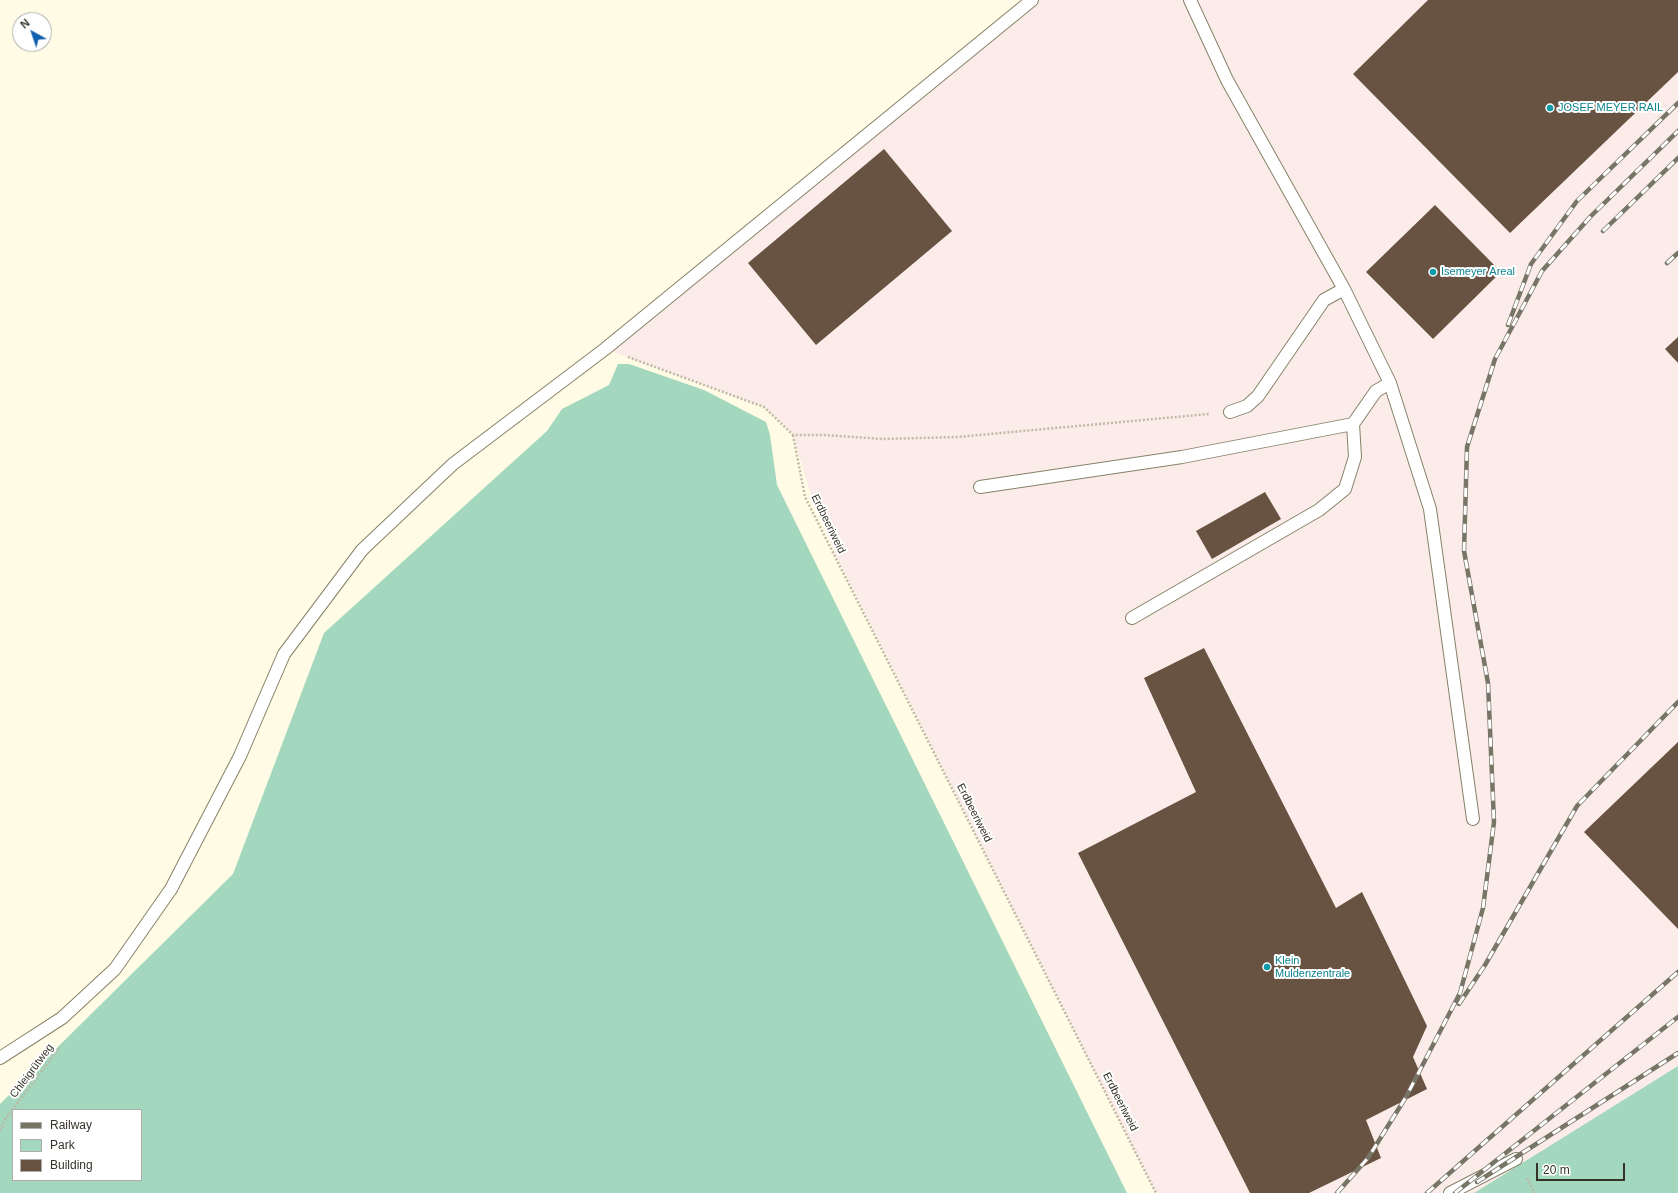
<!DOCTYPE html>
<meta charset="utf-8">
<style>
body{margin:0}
#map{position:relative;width:1678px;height:1193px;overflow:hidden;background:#fffbe4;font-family:Arial,sans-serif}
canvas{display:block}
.legend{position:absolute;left:12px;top:1109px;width:130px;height:72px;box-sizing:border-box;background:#fff;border:1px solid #aeada9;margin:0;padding:5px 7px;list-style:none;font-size:12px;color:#353328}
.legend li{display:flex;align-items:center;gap:8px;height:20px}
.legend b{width:20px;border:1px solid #aeada9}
.north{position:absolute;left:12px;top:12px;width:40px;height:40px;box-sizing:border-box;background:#fff;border:1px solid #aeada9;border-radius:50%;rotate:320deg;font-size:11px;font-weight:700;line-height:16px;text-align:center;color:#353328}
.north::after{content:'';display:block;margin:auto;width:14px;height:18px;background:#1061b0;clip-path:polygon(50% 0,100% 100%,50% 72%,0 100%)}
.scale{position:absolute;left:1536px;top:1163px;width:89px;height:18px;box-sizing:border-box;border:2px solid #353328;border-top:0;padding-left:5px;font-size:12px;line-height:14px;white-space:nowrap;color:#353328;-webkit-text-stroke:3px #fff;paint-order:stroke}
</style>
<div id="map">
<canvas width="1678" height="1193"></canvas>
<ul class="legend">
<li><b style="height:5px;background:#777566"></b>Railway</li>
<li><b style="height:11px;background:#a3d7be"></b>Park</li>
<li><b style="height:11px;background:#685242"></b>Building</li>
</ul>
<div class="north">N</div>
<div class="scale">20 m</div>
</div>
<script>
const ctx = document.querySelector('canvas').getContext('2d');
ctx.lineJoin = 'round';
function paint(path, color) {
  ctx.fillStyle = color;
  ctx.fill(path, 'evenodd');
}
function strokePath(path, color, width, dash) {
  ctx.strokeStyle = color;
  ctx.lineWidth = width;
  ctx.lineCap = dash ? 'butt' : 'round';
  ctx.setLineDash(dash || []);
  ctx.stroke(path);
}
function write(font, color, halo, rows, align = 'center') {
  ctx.font = font + ' Arial,sans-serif';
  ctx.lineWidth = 4;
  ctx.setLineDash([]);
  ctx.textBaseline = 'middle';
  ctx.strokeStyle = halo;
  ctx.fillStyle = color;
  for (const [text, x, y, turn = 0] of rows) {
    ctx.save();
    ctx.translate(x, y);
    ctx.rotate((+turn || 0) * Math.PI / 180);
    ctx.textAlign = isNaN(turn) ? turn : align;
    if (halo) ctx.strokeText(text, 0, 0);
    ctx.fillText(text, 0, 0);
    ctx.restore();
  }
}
const industrial = new Path2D(`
 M 1032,0 L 1678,0 L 1678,1066 L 1474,1193 L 1156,1193 L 837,558 L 811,495 L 793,435 L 764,407 L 605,349 Z`);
const green = new Path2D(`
 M 618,364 L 629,364 L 704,390 L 766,422 L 770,435 L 777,485 L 1127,1193 L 0,1193 L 0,1104 L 233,874 L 324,633 L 547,431 L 562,409 L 609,385 ZM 13,1110 L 141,1110 L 141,1180 L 13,1180 Z
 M 1678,1066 L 1678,1193 L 1474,1193 Z`);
const building = new Path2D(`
 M 1428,0 L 1678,0 L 1678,72 L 1510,233 L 1353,74 Z
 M 884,149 L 952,231 L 816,345 L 748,263 Z
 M 1435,205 L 1501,272 L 1433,339 L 1366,272 Z
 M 1678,337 L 1678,363 L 1665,349 Z
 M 1265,492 L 1281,519 L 1212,559 L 1196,531 Z
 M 1204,648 L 1336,908 L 1362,892 L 1427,1026 L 1413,1057 L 1427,1089 L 1366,1120 L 1381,1158 L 1309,1193 L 1250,1193 L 1078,853 L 1196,792 L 1144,678 Z
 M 1678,742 L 1678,929 L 1584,832 Z`);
const path = new Path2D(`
 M 628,357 L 764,407 L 793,435 L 824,435 L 883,439 L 957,437 L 1209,414
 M 793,435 L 805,497 L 1156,1193
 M 0,1131 L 6,1118 L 61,1046
 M 1527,1178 L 1535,1193`);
const service = new Path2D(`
 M 1190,0 L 1227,80 L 1344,289 L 1390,383 L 1430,509 L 1473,819
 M 1230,412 L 1247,406 L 1258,396 L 1324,300 L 1344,289
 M 980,487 L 1182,457 L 1353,424
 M 1132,618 L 1319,510 L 1345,489 L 1355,457 L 1353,424 L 1376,391 L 1390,383
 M 0,1058 L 62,1018 L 115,969 L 171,889 L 240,756 L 284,654 L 362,550 L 453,464 L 605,349 L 1032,0
 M 1450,1193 L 1516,1159`);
const rail = new Path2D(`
 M 1603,231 L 1678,158
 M 1667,263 L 1678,253
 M 1508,325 L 1531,264 L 1577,201 L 1678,103
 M 1459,1004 L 1485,965 L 1577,806 L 1678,702
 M 1477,1182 L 1678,1053
 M 1337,1193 L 1368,1158 L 1406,1097 L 1460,993 L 1483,908 L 1494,822 L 1488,683 L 1464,551 L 1467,447 L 1495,359 L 1542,271 L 1591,216 L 1678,131
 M 1427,1193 L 1678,972
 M 1455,1193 L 1678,1017`);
const markers = [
 [1550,108,4,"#0f9aa8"],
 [1433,272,4,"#0f9aa8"],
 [1267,967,4,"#0f9aa8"]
];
const cultureNames = [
 ["JOSEF MEYER RAIL",1558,108],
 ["Isemeyer Areal",1441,272],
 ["Klein",1275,961],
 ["Muldenzentrale",1275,974]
];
const streetNames = [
 ["Erdbeeriweid",828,524,64],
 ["Erdbeeriweid",974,813,63],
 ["Chleigrütweg",32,1071,-53],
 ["Erdbeeriweid",1120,1102,63]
];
paint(industrial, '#fcece9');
paint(green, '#a3d7be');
paint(building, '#685242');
strokePath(service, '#868268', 14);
strokePath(path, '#bdb9a6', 2.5, [2, 2]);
strokePath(service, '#fff', 12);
strokePath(rail, '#777566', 4.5);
strokePath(rail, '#fff', 3, [9]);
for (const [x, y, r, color] of markers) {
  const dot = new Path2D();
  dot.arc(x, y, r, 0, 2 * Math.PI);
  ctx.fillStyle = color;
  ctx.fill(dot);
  strokePath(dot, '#fff', 1.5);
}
write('11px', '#0d838f', '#fff', cultureNames, 'left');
write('11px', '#353328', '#fff', streetNames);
</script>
